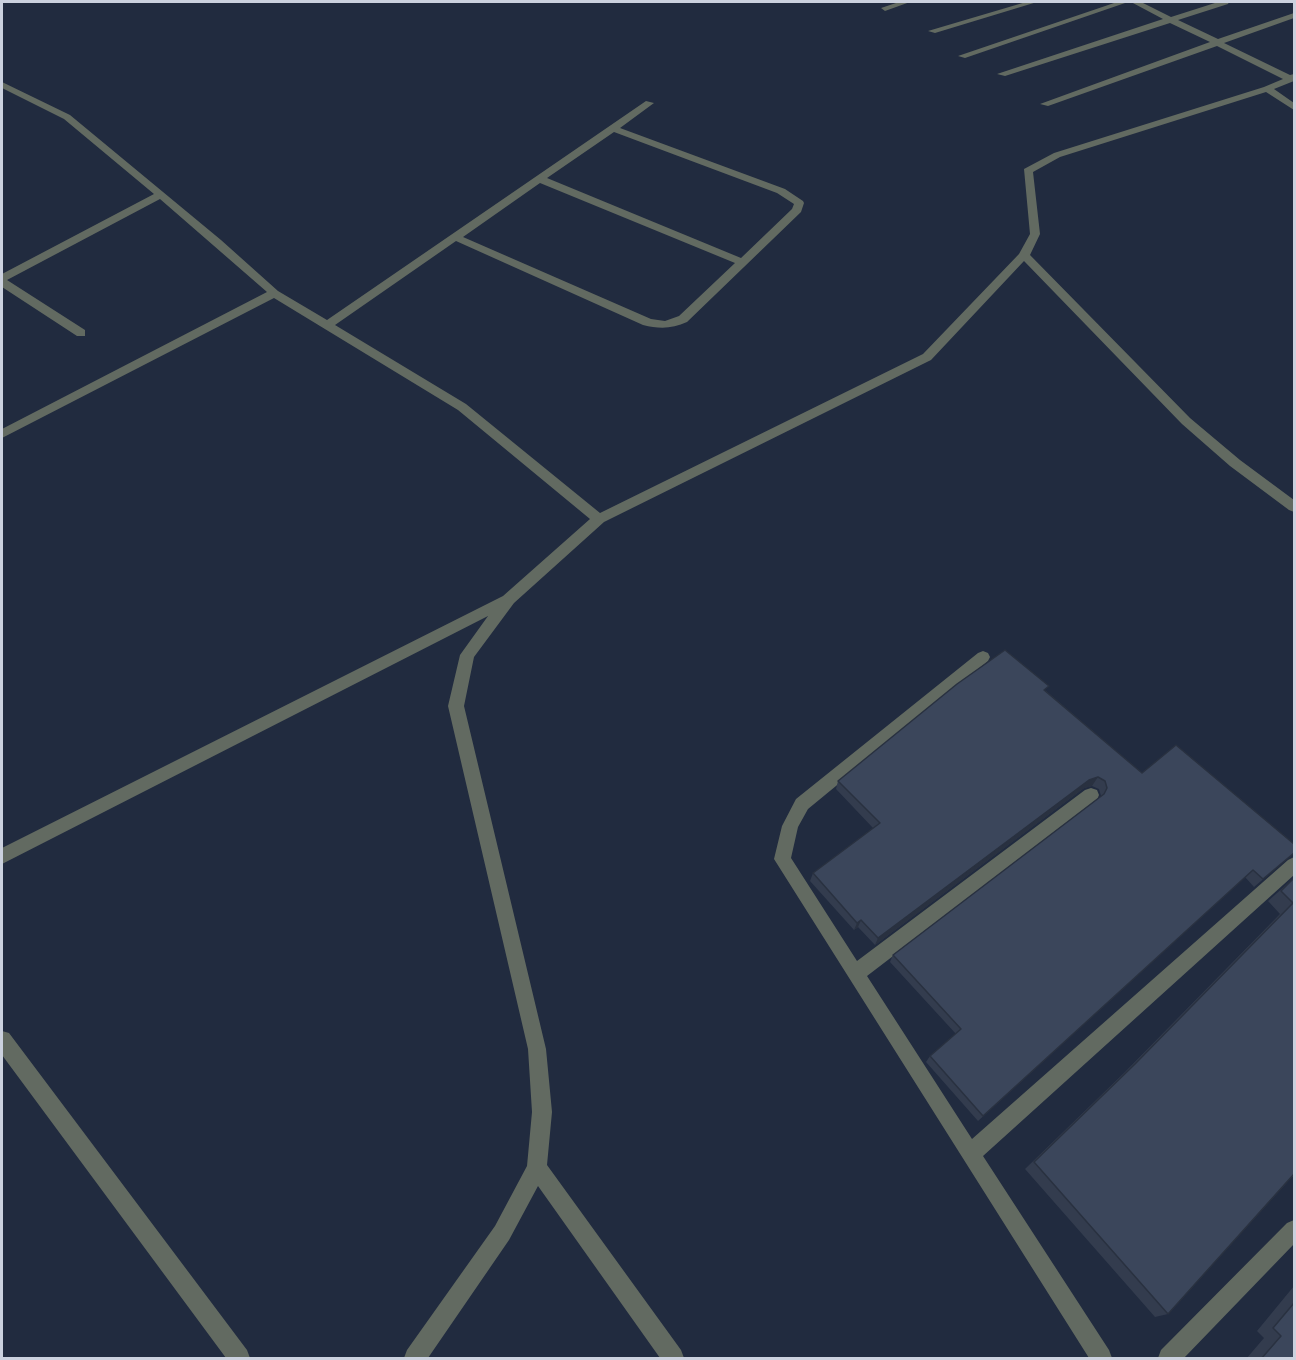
<!DOCTYPE html>
<style>
body{margin:0}
#map{position:relative;width:1296px;height:1360px;overflow:hidden;background:#212b3f;font-family:"Sofia Sans Condensed",sans-serif}
canvas{display:block}
.frame{position:absolute;inset:0;border:3px solid #cbd1de;pointer-events:none}
</style>
<div id="map">
<canvas width="1296" height="1360"></canvas>
<div class="frame"></div>
</div>
<script>
const ctx = document.querySelector('canvas').getContext('2d');
ctx.lineJoin = 'round';
function paint(path, color) {
  ctx.fillStyle = color;
  ctx.fill(path, 'evenodd');
}
function strokePath(path, color, width, dash) {
  ctx.strokeStyle = color;
  ctx.lineWidth = width;
  ctx.lineCap = dash ? 'butt' : 'round';
  ctx.setLineDash(dash || []);
  ctx.stroke(path);
}
const minor = new Path2D(`
 M 899,2 L 910,2 L 885,11 L 881,8 Z
 M 1026,2 L 1037,2 L 935,33 L 928,31 Z
 M 1117,2 L 1128,2 L 965,58 L 958,56 Z
 M 1131,2 L 1141,2 L 1171,17 L 1218,2 L 1229,2 L 1228,4 L 1178,20 L 1218,39 L 1294,13 L 1294,18 L 1224,43 L 1290,75 L 1294,74 L 1294,81 L 1274,89 L 1294,103 L 1294,110 L 1266,92 L 1060,157 L 1033,172 L 1040,234 L 1030,255 L 1190,418 L 1240,460 L 1294,500 L 1294,512 L 1289,510 L 1230,466 L 1182,424 L 1024,261 L 931,360 L 604,522 L 514,603 L 474,657 L 464,706 L 546,1049 L 552,1112 L 547,1165 L 681,1350 L 684,1358 L 660,1358 L 538,1186 L 509,1240 L 428,1358 L 404,1358 L 407,1350 L 495,1226 L 527,1166 L 532,1112 L 528,1049 L 448,706 L 460,655 L 488,616 L 2,864 L 2,848 L 503,596 L 590,519 L 458,410 L 274,298 L 2,438 L 2,429 L 267,292 L 160,199 L 7,280 L 85,330 L 85,336 L 77,336 L 2,287 L 2,274 L 154,194 L 64,119 L 2,88 L 2,82 L 70,115 L 221,240 L 278,291 L 327,320 L 646,101 L 654,103 L 620,128 L 785,189 L 803,201 L 804,203 L 801,212 L 687,322 C 672,329 659,329 643,325 L 456,241 L 335,325 L 466,404 L 600,513 L 923,354 L 1019,254 L 1030,234 L 1024,169 L 1054,153 L 1264,87 L 1283,79 L 1217,46 L 1048,106 L 1040,104 L 1210,42 L 1170,23 L 1005,76 L 997,74 L 1163,19 ZM 614,132 L 777,193 L 794,204 L 792,209 L 741,258 L 547,178 ZM 540,183 L 735,263 L 679,316 L 665,321 L 651,319 L 463,237 Z
 M 983,651 L 988,653 L 990,657 L 988,661 L 808,809 L 798,827 L 791,858 L 857,961 L 1085,790 L 1091,788 L 1097,790 L 1099,795 L 1097,800 L 867,976 L 972,1139 L 1288,860 L 1294,857 L 1294,875 L 983,1156 L 1109,1350 L 1112,1358 L 1089,1358 L 774,859 L 782,826 L 796,799 L 978,653 Z
 M 2,1031 L 9,1033 L 247,1350 L 250,1358 L 226,1358 L 2,1055 Z
 M 1294,1220 L 1294,1244 L 1184,1358 L 1158,1358 L 1161,1350 L 1287,1223 Z`);
const wall = new Path2D(`
 M 1046,691 L 1142,773 L 1294,853 L 1254,887 L 1245,877 L 978,1121 L 926,1062 L 930,1056 L 956,1034 L 890,962 L 893,955 L 1101,796 L 1099,789 L 1092,786 L 1084,788 L 875,945 L 858,927 L 854,930 L 810,881 L 813,873 L 873,828 L 836,789 L 838,781 Z
 M 1294,878 L 1294,1177 L 1292,1177 L 1168,1314 L 1155,1317 L 1025,1169 L 1125,1072 L 1280,914 L 1268,901 Z
 M 1294,1286 L 1294,1359 L 1246,1359 L 1264,1338 L 1257,1331 Z`);
const shadedWall = new Path2D(`
 M 1098,777 L 1092,786 L 1084,788 L 875,945 L 878,938 L 1089,780 Z
 M 861,920 L 858,927 L 854,930 L 857,923 Z`);
const building = new Path2D(`
 M 1005,650 L 1049,686 L 1044,690 L 1142,773 L 1176,745 L 1294,844 L 1294,853 L 1263,879 L 1253,870 L 983,1116 L 930,1056 L 961,1029 L 893,955 L 1104,794 L 1107,788 L 1105,781 L 1098,777 L 1089,780 L 878,938 L 861,920 L 857,923 L 813,873 L 880,823 L 838,781 L 957,684 Z
 M 1294,878 L 1294,1174 L 1168,1314 L 1034,1162 L 1135,1064 L 1293,903 L 1281,891 Z
 M 1294,1303 L 1294,1359 L 1261,1359 L 1281,1336 L 1273,1328 Z`);
paint(minor, '#626a61');
paint(wall, '#333c4e');
paint(shadedWall, '#293140');
paint(building, '#3b465b');
strokePath(building, '#293140', 1.5);
</script>
